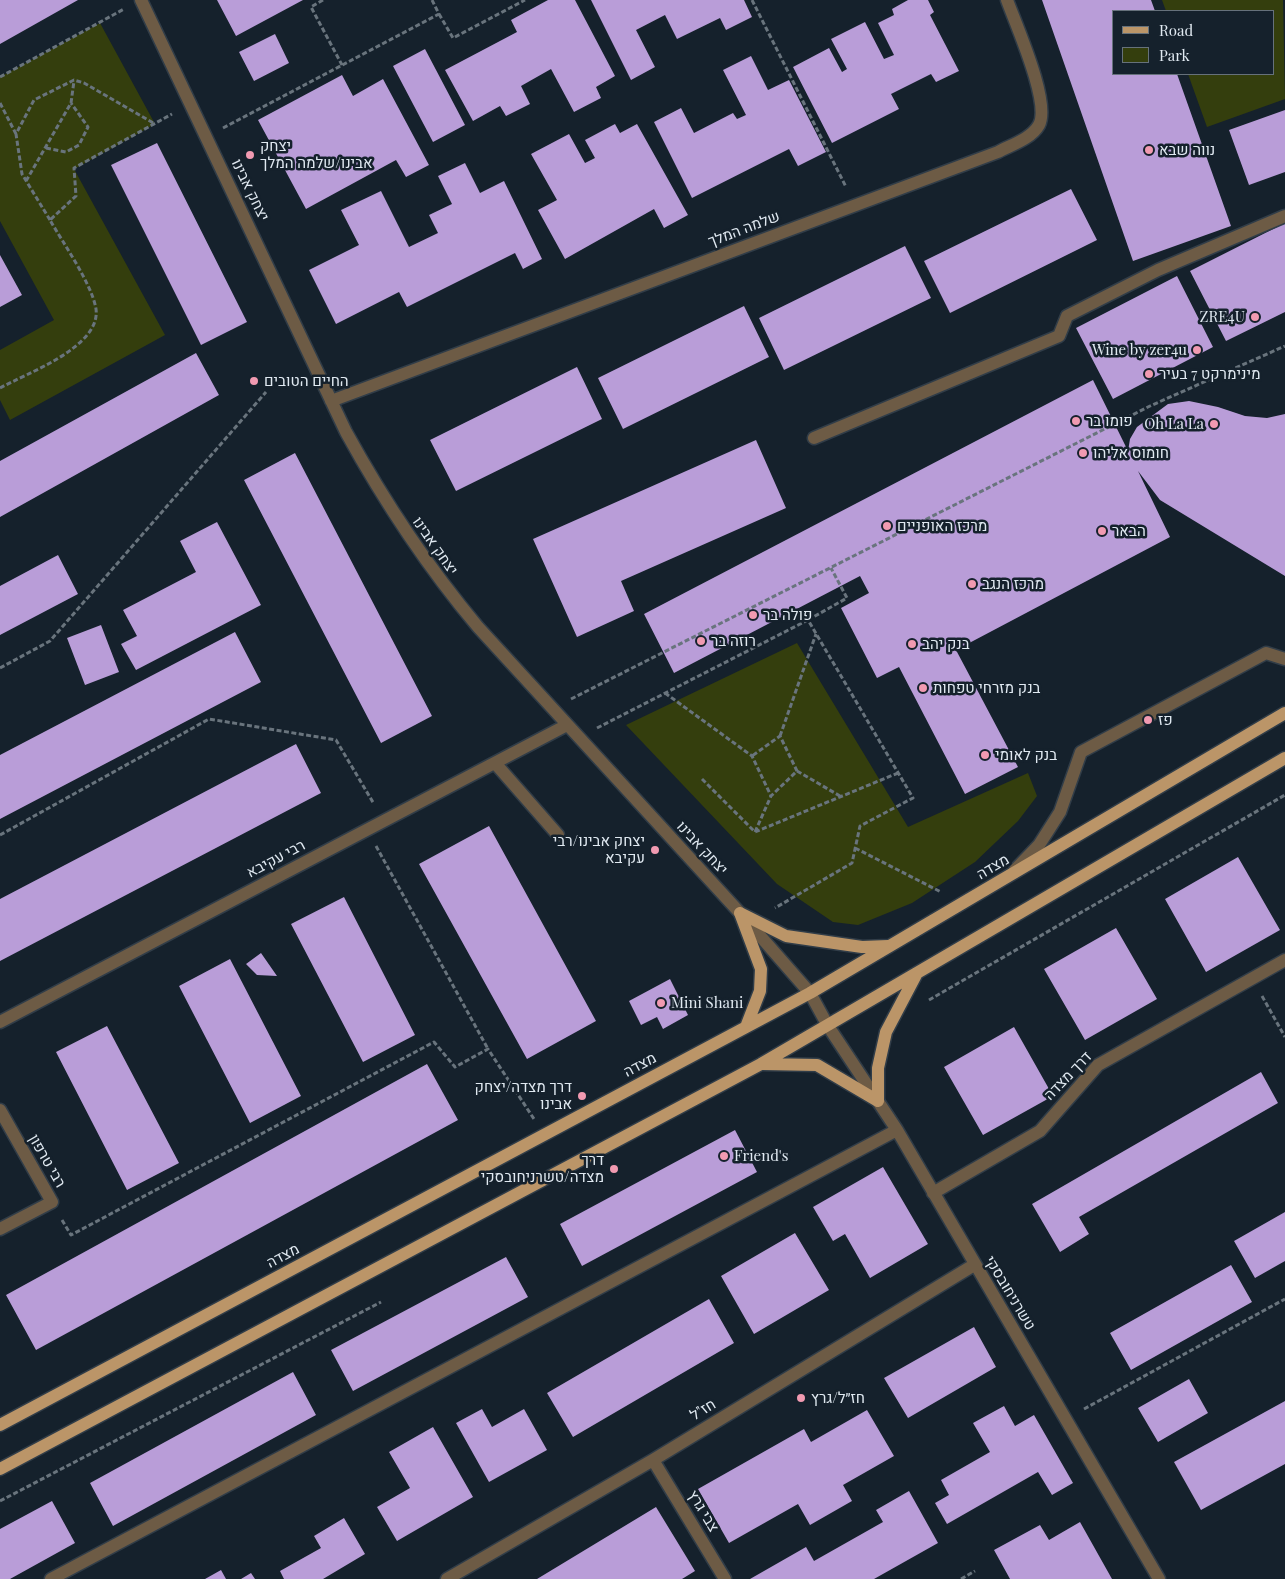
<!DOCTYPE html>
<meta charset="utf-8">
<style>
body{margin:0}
#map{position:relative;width:1285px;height:1579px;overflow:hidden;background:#15212c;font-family:"Playfair Display",serif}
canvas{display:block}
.legend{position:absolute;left:1112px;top:10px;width:162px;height:65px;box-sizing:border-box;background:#15212c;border:1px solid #66717b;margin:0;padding:6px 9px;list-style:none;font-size:15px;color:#e0e9f1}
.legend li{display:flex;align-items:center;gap:10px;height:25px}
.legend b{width:25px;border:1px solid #66717b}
</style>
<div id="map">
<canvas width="1285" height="1579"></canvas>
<ul class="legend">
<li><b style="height:6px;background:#bb9568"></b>Road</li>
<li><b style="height:14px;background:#343e0d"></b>Park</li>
</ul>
</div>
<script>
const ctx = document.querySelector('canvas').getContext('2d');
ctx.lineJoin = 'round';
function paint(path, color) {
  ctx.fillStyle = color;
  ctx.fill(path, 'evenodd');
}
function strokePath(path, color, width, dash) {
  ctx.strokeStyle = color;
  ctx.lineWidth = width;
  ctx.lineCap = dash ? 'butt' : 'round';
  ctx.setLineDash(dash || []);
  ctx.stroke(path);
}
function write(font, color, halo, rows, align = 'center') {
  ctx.font = font + ' "Playfair Display",Heebo,serif';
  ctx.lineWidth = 5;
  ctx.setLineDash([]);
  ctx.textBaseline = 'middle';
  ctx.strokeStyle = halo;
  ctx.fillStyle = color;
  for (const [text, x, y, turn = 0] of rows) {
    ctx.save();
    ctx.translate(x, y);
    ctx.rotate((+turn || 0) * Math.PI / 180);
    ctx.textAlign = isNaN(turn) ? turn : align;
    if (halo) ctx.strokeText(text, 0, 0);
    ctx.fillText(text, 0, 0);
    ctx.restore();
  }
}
const green = new Path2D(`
 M 1162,0 L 1283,0 L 1285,99 L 1207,127 L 1188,74 L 1274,74 L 1274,11 L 1166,11 Z
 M 100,23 L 155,124 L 74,169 L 165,335 L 10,420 L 0,400 L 0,350 L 54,320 L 0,221 L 0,77 Z
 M 797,643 L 908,827 L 1028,773 L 1037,796 L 1018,821 L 975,862 L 912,903 L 858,925 L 833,922 L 777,884 L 626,725 Z`);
const building = new Path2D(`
 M 0,0 L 78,0 L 0,44 Z
 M 217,0 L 303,0 L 236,36 Z
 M 548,0 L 575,0 L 615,76 L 596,87 L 601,98 L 574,112 L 551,69 L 521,86 L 530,104 L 506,116 L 500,106 L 473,121 L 445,70 L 517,32 L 511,20 Z
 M 591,0 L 744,0 L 752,17 L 726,30 L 720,18 L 677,39 L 665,15 L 636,30 L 655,67 L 631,80 Z
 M 908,0 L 928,0 L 934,12 L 930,15 L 959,71 L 936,82 L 931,74 L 891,94 L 899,109 L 832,143 L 793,67 L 829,48 L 842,72 L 847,69 L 831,39 L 865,22 L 884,59 L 894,55 L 878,23 L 894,15 L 892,9 Z
 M 1042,0 L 1151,0 L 1155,11 L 1114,11 L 1114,74 L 1177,74 L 1231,226 L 1133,261 Z
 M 275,34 L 289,63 L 254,81 L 239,52 Z
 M 425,49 L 465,125 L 433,142 L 393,66 Z
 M 751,56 L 768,90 L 789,80 L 826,152 L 798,166 L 789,149 L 692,198 L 654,122 L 681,108 L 694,133 L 733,113 L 737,119 L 746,115 L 723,70 Z
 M 342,75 L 353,96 L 383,79 L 429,165 L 406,177 L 396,160 L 306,209 L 258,120 Z
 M 1285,110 L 1285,172 L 1249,185 L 1229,130 Z
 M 615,124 L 620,133 L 637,124 L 688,215 L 664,228 L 654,209 L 565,259 L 538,210 L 557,200 L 531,154 L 569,134 L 585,163 L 595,158 L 585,140 Z
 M 157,143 L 247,322 L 201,345 L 111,165 Z
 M 465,163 L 480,193 L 504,181 L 542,259 L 523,269 L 515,253 L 407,307 L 399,292 L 336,324 L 309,270 L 359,245 L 341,210 L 381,191 L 409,247 L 438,233 L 429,215 L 452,204 L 438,176 Z
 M 1071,189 L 1097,240 L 950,313 L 924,261 Z
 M 1285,223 L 1285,312 L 1226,341 L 1190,271 Z
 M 905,246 L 931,298 L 784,370 L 759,318 Z
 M 0,255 L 22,295 L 0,307 Z
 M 1177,276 L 1213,347 L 1113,399 L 1076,328 Z
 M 744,306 L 769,357 L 623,429 L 598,378 Z
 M 196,353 L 219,395 L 0,517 L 0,461 Z
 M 577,367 L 602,419 L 456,491 L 430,440 Z
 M 1093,380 L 1128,451 L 1130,439 L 1137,427 L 1168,404 L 1189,401 L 1218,407 L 1245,416 L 1267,418 L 1285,414 L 1285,576 L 1160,500 L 1138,471 L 1170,537 L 956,650 L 1018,767 L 965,794 L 899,667 L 877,678 L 841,608 L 869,593 L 860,576 L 674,673 L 644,614 Z
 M 756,440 L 786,508 L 621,581 L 634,611 L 577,637 L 533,539 Z
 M 295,453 L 432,716 L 381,743 L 244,480 Z
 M 217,522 L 261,605 L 136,670 L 121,644 L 137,636 L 123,610 L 196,572 L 180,541 Z
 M 58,555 L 78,594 L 0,635 L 0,586 Z
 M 101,625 L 119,672 L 85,685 L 67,638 Z
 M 235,632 L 261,682 L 0,819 L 0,755 Z
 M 296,744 L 321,793 L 0,961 L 0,899 Z
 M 489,826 L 596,1021 L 527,1059 L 419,864 Z
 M 1238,857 L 1280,930 L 1206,972 L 1165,899 Z
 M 344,897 L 415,1035 L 363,1062 L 291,924 Z
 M 1116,928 L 1157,999 L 1085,1040 L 1044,969 Z
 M 261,953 L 277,976 L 257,975 L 246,964 Z
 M 230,959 L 301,1096 L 250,1123 L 179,986 Z
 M 670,979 L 688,1015 L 663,1029 L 657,1017 L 641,1025 L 629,1001 Z
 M 107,1026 L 179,1163 L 127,1190 L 56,1052 Z
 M 1014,1027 L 1053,1096 L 983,1135 L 944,1067 Z
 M 427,1064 L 458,1120 L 36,1350 L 6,1295 Z
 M 1261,1072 L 1278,1103 L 1079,1217 L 1089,1234 L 1060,1252 L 1032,1204 Z
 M 735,1130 L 757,1172 L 582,1266 L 560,1224 Z
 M 883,1167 L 928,1244 L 870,1278 L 845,1234 L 833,1241 L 813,1207 Z
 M 1285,1212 L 1285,1261 L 1255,1278 L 1234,1241 Z
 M 795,1233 L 829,1290 L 754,1334 L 721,1276 Z
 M 506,1257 L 528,1297 L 353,1391 L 331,1350 Z
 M 1231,1265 L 1252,1302 L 1131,1370 L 1110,1333 Z
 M 709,1299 L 734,1343 L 573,1437 L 547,1393 Z
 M 974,1327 L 996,1367 L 908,1418 L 884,1378 Z
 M 293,1372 L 316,1415 L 113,1526 L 90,1483 Z
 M 1189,1379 L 1208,1413 L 1158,1442 L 1138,1408 Z
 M 1285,1401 L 1285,1464 L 1201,1510 L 1174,1462 Z
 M 1004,1406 L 1015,1426 L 1034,1415 L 1073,1483 L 1052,1495 L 1038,1472 L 947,1524 L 935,1503 L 949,1495 L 941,1480 L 990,1452 L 973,1423 Z
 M 482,1409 L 492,1427 L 524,1409 L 547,1450 L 489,1482 L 456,1423 Z
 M 867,1410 L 894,1456 L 843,1485 L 852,1501 L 810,1525 L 798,1504 L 729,1543 L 698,1489 L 804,1429 L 811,1442 Z
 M 433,1427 L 473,1497 L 397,1541 L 377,1507 L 410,1488 L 389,1452 Z
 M 909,1491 L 938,1543 L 874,1579 L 750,1579 L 806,1547 L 814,1561 L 883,1522 L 876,1510 Z
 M 52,1501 L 75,1543 L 10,1579 L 0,1579 L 0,1529 Z
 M 656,1507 L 695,1571 L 682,1579 L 537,1579 Z
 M 344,1518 L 365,1554 L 323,1579 L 284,1579 L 280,1571 L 321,1548 L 314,1536 Z
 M 1080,1522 L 1112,1579 L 1010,1579 L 994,1550 L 1040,1525 L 1049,1540 Z
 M 221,1570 L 226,1579 L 205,1579 Z
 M 251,1573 L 255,1579 L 241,1579 Z`);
const path = new Path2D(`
 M 323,0 L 311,7 L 342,65
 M 752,0 L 846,187
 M 439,14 L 453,38 L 525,0
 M 0,77 L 124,9
 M 0,103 L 16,134
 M 223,128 L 439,14 L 432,0
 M 46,148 L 66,152 L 79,145 L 88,127 L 71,103
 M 26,181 L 71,103 L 74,81
 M 50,220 L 22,174 L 16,134 L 34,100 L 74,80 L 84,83 L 155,124
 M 0,388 C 27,373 101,347 96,309 C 92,284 63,243 50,220 L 76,196 L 74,168 L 172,114
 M 808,620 L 847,598 L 831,568
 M 0,668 L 50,641 L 266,392
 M 665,693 L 752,756 L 771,796 L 797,771 L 780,736 L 752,756
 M 571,699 L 1150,406 L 1285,346
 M 597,728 L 808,620 L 913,798 L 860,826 L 852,863 L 775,908
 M 780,736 L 816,634
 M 797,771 L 840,796
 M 702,779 L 755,832 L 898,773
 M 755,832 L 771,796
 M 0,835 L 209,719 L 336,740 L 374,804
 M 376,846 L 488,1049
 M 855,848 L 941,892
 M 1262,996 L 1285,1037
 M 929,1000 L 1285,795
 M 62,1220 L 71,1235 L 434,1042 L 455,1067 L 488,1049 L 534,1119
 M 1084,1409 L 1285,1299
 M 0,1501 L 381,1302
 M 961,1579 L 975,1571`);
const minor = new Path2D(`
 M 141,0 L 346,432 C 385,503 426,565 478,627 L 740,913 L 810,993 L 828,1026 L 897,1130 L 1159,1579
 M 331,401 L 998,152 C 1011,145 1031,139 1039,125 C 1051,103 1016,25 1007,0
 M 814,438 L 1059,336 L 1067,316 L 1158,270 L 1285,216
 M 495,763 L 558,835
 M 1015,870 L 1039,845 L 1060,812 L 1081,752 L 1266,653 L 1285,659
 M 0,1022 L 567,725
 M 0,1110 L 52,1202 L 0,1229
 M 933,1193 L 1040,1131 L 1098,1065 L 1285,960
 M 653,1460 L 725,1579
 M 51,1579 L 897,1130
 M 447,1579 L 653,1460 L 974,1265`);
const major = new Path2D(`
 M 740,913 L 786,936 L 862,947 L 888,946
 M 740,913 L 761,969 L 760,991 L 746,1027
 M 763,1064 L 817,1065 L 878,1101
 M 878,1101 L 878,1068 L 886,1032 L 916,975
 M 0,1425 L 810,993 L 1285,713
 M 0,1469 L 761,1064 L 1285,758`);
const markers = [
 [1149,150,5,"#f19ab1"],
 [250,155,5,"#f19ab1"],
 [1255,317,5,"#f19ab1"],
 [1197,350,5,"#f19ab1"],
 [1149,374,5,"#f19ab1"],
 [254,381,5,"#f19ab1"],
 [1076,421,5,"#f19ab1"],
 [1214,424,5,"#f19ab1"],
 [1083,453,5,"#f19ab1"],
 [887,526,5,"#f19ab1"],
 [1102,531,5,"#f19ab1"],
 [972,584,5,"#f19ab1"],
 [753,615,5,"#f19ab1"],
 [701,641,5,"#f19ab1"],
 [912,644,5,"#f19ab1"],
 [923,688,5,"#f19ab1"],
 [1148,720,5,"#f19ab1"],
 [985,755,5,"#f19ab1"],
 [655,850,5,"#f19ab1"],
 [661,1003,5,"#f19ab1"],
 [582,1096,5,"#f19ab1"],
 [724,1156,5,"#f19ab1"],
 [614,1169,5,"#f19ab1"],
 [801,1398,5,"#f19ab1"]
];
const poiNames = [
 ["יצחק",260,146],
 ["אבינו/שלמה המלך",260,163],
 ["נווה שבא",1159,150],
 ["ZRE4U",1245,317,"right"],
 ["Wine by zer4u",1187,350,"right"],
 ["מינימרקט 7 בעיר",1159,374],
 ["החיים הטובים",264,381],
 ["פומו בר",1086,421],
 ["Oh La La",1204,424,"right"],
 ["חומוס אליהו",1093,453],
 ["מרכז האופניים",897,526],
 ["הבאר",1112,531],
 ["מרכז הנגב",982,584],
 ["פולה בר",763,615],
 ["רוזה בר",711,641],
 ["בנק יהב",922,644],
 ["בנק מזרחי טפחות",933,688],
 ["פז",1158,720],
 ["בנק לאומי",995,755],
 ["יצחק אבינו/רבי",645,841,"right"],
 ["עקיבא",645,858,"right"],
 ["Mini Shani",671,1003],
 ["דרך מצדה/יצחק",572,1087,"right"],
 ["אבינו",572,1104,"right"],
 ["Friend's",734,1156],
 ["דרך",604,1160,"right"],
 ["מצדה/טשרניחובסקי",604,1177,"right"],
 ["חז״ל/גרץ",811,1398]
];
const streetNames = [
 ["יצחק אבינו",250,190,64],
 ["שלמה המלך",744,229,-21],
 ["יצחק אבינו",435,546,55],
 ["יצחק אבינו",702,848,47],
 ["רבי עקיבא",276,859,-28],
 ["מצדה",993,867,-30],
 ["מצדה",640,1065,-28],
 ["דרך מצדה",1068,1076,-46],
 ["רבי טרפון",47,1161,60],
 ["מצדה",283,1256,-28],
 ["טשרניחובסקי",1010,1293,59],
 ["חז\"ל",703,1410,-31],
 ["צבי גרץ",703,1511,59]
];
paint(green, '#343e0d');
paint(building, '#b99dd8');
strokePath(minor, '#313d48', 15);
strokePath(major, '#313d48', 15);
strokePath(path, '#69747d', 3, [5, 2.5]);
strokePath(minor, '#6d5b45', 12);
strokePath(major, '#bb9568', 12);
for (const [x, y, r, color] of markers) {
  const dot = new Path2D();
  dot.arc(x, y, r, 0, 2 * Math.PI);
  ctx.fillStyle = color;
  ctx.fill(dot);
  strokePath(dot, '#15212c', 2);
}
write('15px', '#e0e9f1', '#15212c', poiNames, 'left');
write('15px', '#e0e9f1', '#15212c', streetNames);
</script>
